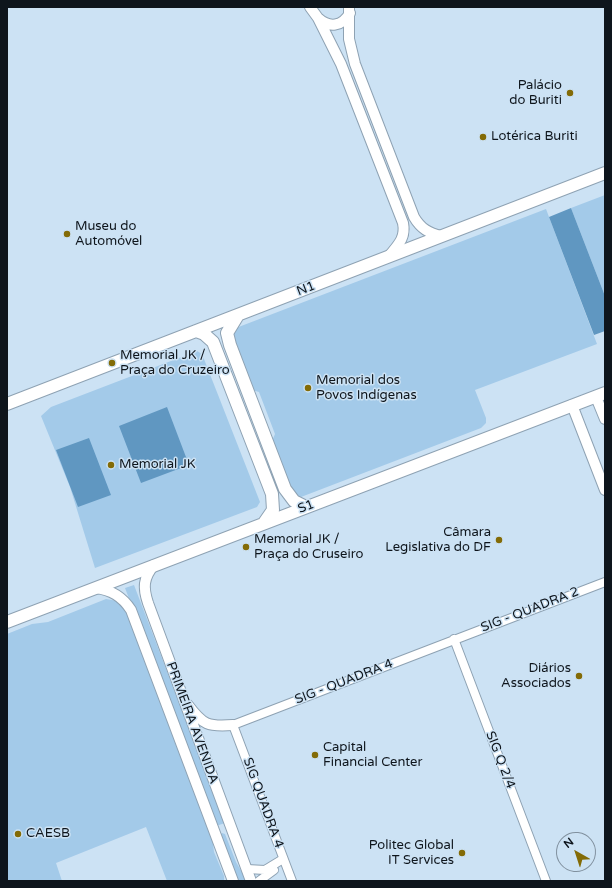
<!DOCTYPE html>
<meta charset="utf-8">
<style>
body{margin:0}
#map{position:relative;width:612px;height:888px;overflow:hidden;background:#cce2f4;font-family:"Varela Round",sans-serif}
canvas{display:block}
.frame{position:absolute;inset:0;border:8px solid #0e151c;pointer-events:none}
.north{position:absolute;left:556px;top:832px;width:40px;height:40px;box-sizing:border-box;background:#cce2f4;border:1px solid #80909e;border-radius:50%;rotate:321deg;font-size:11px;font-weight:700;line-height:16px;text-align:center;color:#0e151c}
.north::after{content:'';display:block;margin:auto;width:14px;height:18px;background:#836b06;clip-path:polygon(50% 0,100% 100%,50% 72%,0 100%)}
</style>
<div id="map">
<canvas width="612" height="888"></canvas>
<div class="frame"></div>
<div class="north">N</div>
</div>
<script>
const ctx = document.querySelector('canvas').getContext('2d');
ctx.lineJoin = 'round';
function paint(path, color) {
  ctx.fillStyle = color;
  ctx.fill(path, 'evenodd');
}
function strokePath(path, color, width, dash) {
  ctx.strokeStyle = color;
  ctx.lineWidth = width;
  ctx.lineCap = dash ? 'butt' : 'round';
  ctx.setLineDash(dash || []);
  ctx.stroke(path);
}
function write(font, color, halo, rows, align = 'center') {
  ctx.font = font + ' "Varela Round",sans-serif';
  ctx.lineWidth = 3;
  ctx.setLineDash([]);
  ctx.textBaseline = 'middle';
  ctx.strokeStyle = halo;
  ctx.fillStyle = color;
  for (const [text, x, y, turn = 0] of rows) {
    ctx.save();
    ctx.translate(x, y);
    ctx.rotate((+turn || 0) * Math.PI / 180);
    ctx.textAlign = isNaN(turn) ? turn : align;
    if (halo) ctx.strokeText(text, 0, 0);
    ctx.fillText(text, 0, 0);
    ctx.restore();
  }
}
const green = new Path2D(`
 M 605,195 L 605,296 L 571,208 Z
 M 546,209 L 597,344 L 475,390 L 486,418 L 486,423 L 481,428 L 301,497 L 296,496 L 293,492 L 272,441 L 275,434 L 259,392 L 252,390 L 232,336 L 236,328 Z
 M 197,351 L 202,354 L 260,502 L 257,507 L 95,568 L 70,487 L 41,416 L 51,407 Z
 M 134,585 L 225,823 L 216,826 L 125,588 Z
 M 106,599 L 118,601 L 126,610 L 212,836 L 214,852 L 224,876 L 224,881 L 167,881 L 146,827 L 56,863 L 62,881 L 7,881 L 7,634 L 32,624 L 48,622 Z
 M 222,833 L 225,834 L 236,862 L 247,881 L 238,881 L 221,834 Z`);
const water = new Path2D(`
 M 571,208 L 605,296 L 605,331 L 594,335 L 549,217 Z
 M 167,407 L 189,465 L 141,483 L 119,426 Z
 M 89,438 L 111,495 L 78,507 L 56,450 Z`);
const minor = new Path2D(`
 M 454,639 L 546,881
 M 247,869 L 265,870 L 283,859
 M 259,881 L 274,870
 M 292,881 L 233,725 L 605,582`);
const major = new Path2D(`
 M 310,7 L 318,18 L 341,64 L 403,223 C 406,238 398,245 389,256
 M 349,7 L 349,39 L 355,64 L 414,217 C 421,229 429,233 441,236
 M 318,18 C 329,28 342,27 350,13
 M 596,397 L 605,419
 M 572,405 L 605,490
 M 154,565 C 143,578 143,588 148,603 L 251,881
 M 96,588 C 111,590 122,596 131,610 L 233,881
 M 188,705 C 203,725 208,727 233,725`);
const highway = new Path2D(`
 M 238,315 L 227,333 L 230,345 L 285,489 L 294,501 L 306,507
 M 196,331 L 204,334 L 213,342 L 272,494 L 273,510 L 264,523
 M 7,404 L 605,173
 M 7,622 L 605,393`);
const markers = [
 [570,93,4,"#836b06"],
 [483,137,4,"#836b06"],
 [67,234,4,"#836b06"],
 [112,363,4,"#836b06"],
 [308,388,4,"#836b06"],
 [111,465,4,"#836b06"],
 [499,540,4,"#836b06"],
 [246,547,4,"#836b06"],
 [579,676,4,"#836b06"],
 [315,755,4,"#836b06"],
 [18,834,4,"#836b06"],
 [462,853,4,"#836b06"]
];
const poiNames = [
 ["Palácio",562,86,"right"],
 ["do Buriti",562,101,"right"],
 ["Lotérica Buriti",491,137],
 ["Museu do",75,227],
 ["Automóvel",75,242],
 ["Memorial JK /",120,356],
 ["Praça do Cruzeiro",120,371],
 ["Memorial dos",316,381],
 ["Povos Indígenas",316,396],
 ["Memorial JK",119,465],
 ["Câmara",491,533,"right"],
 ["Legislativa do DF",491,548,"right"],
 ["Memorial JK /",254,540],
 ["Praça do Cruseiro",254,555],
 ["Diários",571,669,"right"],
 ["Associados",571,684,"right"],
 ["Capital",323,748],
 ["Financial Center",323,763],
 ["CAESB",26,834],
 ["Politec Global",454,846,"right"],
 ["IT Services",454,861,"right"]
];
const streetNames = [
 ["N1",306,289,-21],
 ["S1",306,507,-21],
 ["SIG - QUADRA 2",530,610,-21],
 ["SIG - QUADRA 4",344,682,-21],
 ["PRIMEIRA AVENIDA",192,723,70],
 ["SIG Q 2/4",500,760,69],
 ["SIG QUADRA 4",263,803,70]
];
paint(green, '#a3cae9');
paint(water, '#6097c1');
strokePath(minor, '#8ea2b3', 10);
strokePath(major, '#8ea2b3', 12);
strokePath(highway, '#8ea2b3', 14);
strokePath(minor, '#fff', 8);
strokePath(major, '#fff', 10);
strokePath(highway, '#fff', 12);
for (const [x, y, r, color] of markers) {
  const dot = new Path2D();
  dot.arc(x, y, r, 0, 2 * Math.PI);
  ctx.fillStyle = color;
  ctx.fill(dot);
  strokePath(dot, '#cce2f4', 1.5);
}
write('13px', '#0e151c', '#cce2f4', poiNames, 'left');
write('13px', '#0e151c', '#cce2f4', streetNames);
</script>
